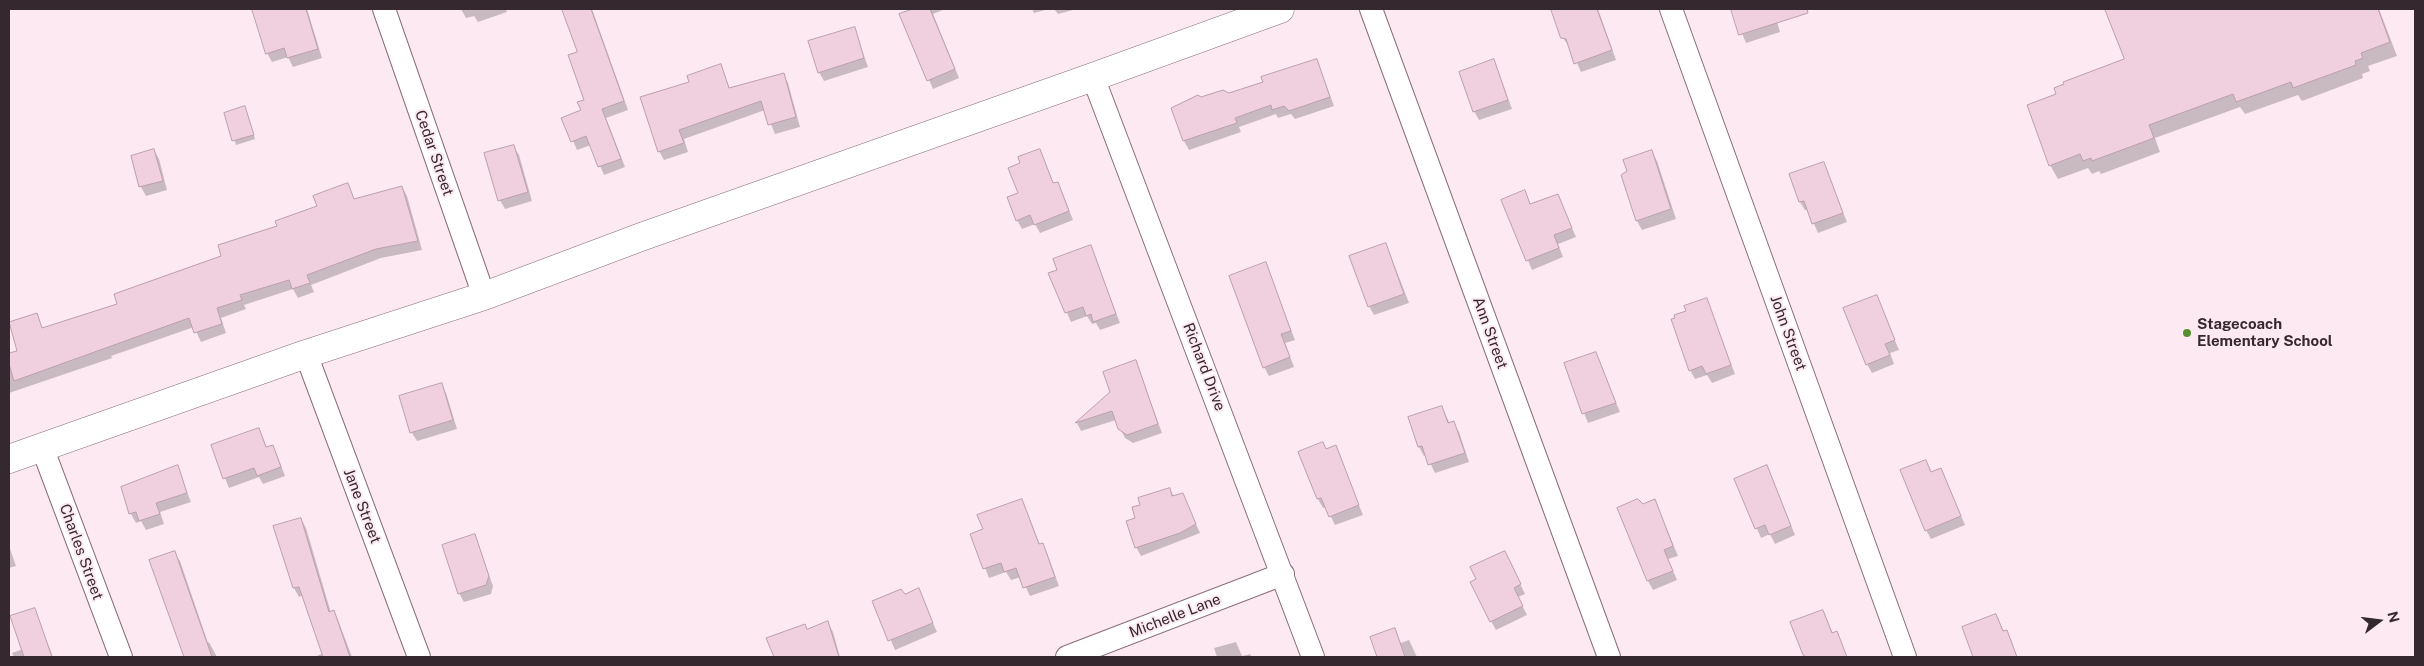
<!DOCTYPE html>
<style>
body{margin:0}
#map{position:relative;width:2424px;height:666px;overflow:hidden;background:#fce9f2;font-family:"Public Sans",sans-serif}
canvas{display:block}
.frame{position:absolute;inset:0;border:10px solid #35292f;pointer-events:none}
.north{position:absolute;left:2354px;top:596px;width:50px;height:50px;-webkit-text-stroke:4px #fce9f2;paint-order:stroke;rotate:75deg;font-size:14px;font-weight:700;line-height:20px;text-align:center;color:#35292f}
.north::after{content:'';display:block;margin:auto;width:18px;height:22px;background:#35292f;clip-path:polygon(50% 0,100% 100%,50% 72%,0 100%)}
</style>
<div id="map">
<canvas width="2424" height="666"></canvas>
<div class="frame"></div>
<div class="north">N</div>
</div>
<script>
const ctx = document.querySelector('canvas').getContext('2d');
ctx.lineJoin = 'round';
function paint(path, color) {
  ctx.fillStyle = color;
  ctx.fill(path, 'evenodd');
}
function strokePath(path, color, width, dash) {
  ctx.strokeStyle = color;
  ctx.lineWidth = width;
  ctx.lineCap = dash ? 'butt' : 'round';
  ctx.setLineDash(dash || []);
  ctx.stroke(path);
}
function write(font, color, halo, rows, align = 'center') {
  ctx.font = font + ' "Public Sans",sans-serif';
  ctx.lineWidth = 4;
  ctx.setLineDash([]);
  ctx.textBaseline = 'middle';
  ctx.strokeStyle = halo;
  ctx.fillStyle = color;
  for (const [text, x, y, turn = 0] of rows) {
    ctx.save();
    ctx.translate(x, y);
    ctx.rotate((+turn || 0) * Math.PI / 180);
    ctx.textAlign = isNaN(turn) ? turn : align;
    if (halo) ctx.strokeText(text, 0, 0);
    ctx.fillText(text, 0, 0);
    ctx.restore();
  }
}
const shadow = new Path2D(`
 M 258,9 L 307,9 L 322,58 L 293,67 L 288,57 L 272,62 L 267,53 L 254,10 Z
 M 461,9 L 506,9 L 507,12 L 478,22 L 474,16 L 466,18 Z
 M 564,9 L 592,9 L 628,110 L 606,118 L 625,167 L 604,175 L 591,145 L 577,150 L 563,118 L 582,111 L 585,100 L 579,53 Z
 M 916,9 L 945,9 L 933,14 L 959,78 L 933,89 L 901,15 Z
 M 1032,9 L 1049,9 L 1034,13 Z
 M 1054,9 L 1077,9 L 1058,14 Z
 M 1560,9 L 1598,9 L 1616,60 L 1581,72 L 1570,47 L 1562,37 L 1555,16 Z
 M 1732,9 L 1773,9 L 1780,32 L 1746,43 Z
 M 2107,9 L 2379,9 L 2397,56 L 2368,66 L 2370,71 L 2362,74 L 2363,78 L 2302,101 L 2298,95 L 2245,114 L 2240,107 L 2155,138 L 2160,152 L 2101,174 L 2099,171 L 2092,174 L 2088,168 L 2058,179 L 2050,165 L 2058,95 L 2126,60 Z
 M 854,28 L 868,67 L 824,81 L 819,72 Z
 M 1317,60 L 1334,106 L 1295,119 L 1291,114 L 1278,118 L 1276,114 L 1239,127 L 1241,132 L 1189,150 L 1184,141 L 1200,99 L 1228,95 L 1265,83 Z
 M 1494,60 L 1512,109 L 1479,120 L 1474,111 Z
 M 720,66 L 730,89 L 783,74 L 788,83 L 800,127 L 775,134 L 765,110 L 684,139 L 688,152 L 664,160 L 659,151 L 691,83 Z
 M 245,108 L 255,139 L 236,145 L 226,113 Z
 M 513,146 L 519,155 L 532,201 L 505,209 L 500,200 Z
 M 154,150 L 159,159 L 167,190 L 146,196 L 141,187 L 132,157 Z
 M 1040,151 L 1054,184 L 1057,183 L 1062,192 L 1073,220 L 1040,233 L 1035,224 L 1022,229 L 1017,220 L 1022,164 Z
 M 1652,152 L 1657,161 L 1676,219 L 1642,230 L 1637,221 L 1623,176 Z
 M 1823,163 L 1847,222 L 1818,233 L 1808,210 L 1805,210 L 1800,202 Z
 M 347,185 L 355,200 L 402,187 L 407,196 L 422,250 L 381,258 L 311,285 L 314,292 L 298,298 L 293,289 L 244,305 L 246,309 L 221,318 L 226,333 L 201,342 L 194,327 L 111,356 L 112,358 L 9,393 L 9,355 L 19,352 L 36,315 L 43,329 L 119,304 L 223,257 L 319,207 Z
 M 1524,192 L 1531,205 L 1557,195 L 1576,237 L 1558,244 L 1563,257 L 1532,270 L 1503,200 Z
 M 1386,244 L 1409,303 L 1374,315 L 1369,306 Z
 M 1090,247 L 1120,323 L 1100,330 L 1096,323 L 1092,324 L 1087,316 L 1071,322 L 1050,274 L 1058,270 Z
 M 1265,264 L 1295,340 L 1285,343 L 1294,367 L 1269,376 L 1264,367 Z
 M 1876,296 L 1899,350 L 1890,353 L 1894,364 L 1872,373 L 1867,364 Z
 M 1706,299 L 1735,374 L 1712,383 L 1707,375 L 1695,379 L 1690,370 L 1687,312 Z
 M 1595,354 L 1620,412 L 1588,423 L 1565,364 Z
 M 1136,362 L 1162,433 L 1133,443 L 1125,438 L 1116,420 L 1081,431 L 1077,423 L 1111,393 Z
 M 441,384 L 446,393 L 457,429 L 417,441 L 412,433 L 400,397 Z
 M 1442,407 L 1450,424 L 1453,423 L 1459,432 L 1469,462 L 1435,473 L 1426,455 L 1424,456 L 1419,447 Z
 M 259,429 L 267,448 L 272,446 L 277,455 L 285,476 L 263,484 L 259,477 L 229,488 L 212,446 Z
 M 1335,447 L 1363,515 L 1335,525 L 1326,507 L 1323,508 L 1318,499 L 1300,453 L 1326,450 Z
 M 1926,461 L 1932,473 L 1941,469 L 1965,525 L 1931,539 L 1926,530 Z
 M 177,467 L 191,502 L 160,512 L 164,524 L 146,530 L 141,521 L 136,523 L 131,514 L 122,488 Z
 M 1771,476 L 1795,535 L 1775,544 L 1770,534 L 1761,538 L 1736,479 Z
 M 1170,489 L 1174,497 L 1182,494 L 1200,533 L 1141,556 L 1136,547 L 1137,519 L 1142,506 Z
 M 1022,500 L 1040,545 L 1042,544 L 1047,553 L 1059,586 L 1030,596 L 1021,577 L 1011,580 L 1006,572 L 989,578 L 972,534 L 984,530 Z
 M 1643,505 L 1659,510 L 1678,556 L 1668,559 L 1677,580 L 1653,590 L 1648,581 Z
 M 301,519 L 306,528 L 331,613 L 333,612 L 338,620 L 352,657 L 315,657 L 323,653 L 303,595 L 299,597 L 294,588 L 275,527 Z
 M 474,535 L 493,586 L 491,594 L 464,602 L 459,593 Z
 M 9,546 L 16,566 L 9,568 Z
 M 174,553 L 180,561 L 208,643 L 209,642 L 217,657 L 185,657 L 150,561 Z
 M 1509,561 L 1525,594 L 1518,597 L 1527,615 L 1496,630 L 1491,621 Z
 M 918,590 L 937,632 L 895,650 L 874,601 L 904,595 Z
 M 34,609 L 53,657 L 14,657 L 12,653 L 23,649 Z
 M 1823,611 L 1833,634 L 1836,633 L 1841,642 L 1847,657 L 1807,657 L 1792,623 Z
 M 1996,615 L 2004,632 L 2006,632 L 2011,640 L 2017,657 L 1975,657 L 1963,628 Z
 M 828,623 L 833,632 L 840,657 L 775,657 L 768,639 L 807,630 Z
 M 1394,630 L 1401,643 L 1409,640 L 1417,657 L 1379,657 L 1372,638 Z
 M 1236,642 L 1242,656 L 1250,654 L 1252,657 L 1217,657 L 1214,648 Z`);
const building = new Path2D(`
 M 252,9 L 306,9 L 318,49 L 287,58 L 284,48 L 266,54 Z
 M 562,9 L 591,9 L 624,101 L 602,109 L 621,159 L 598,167 L 586,136 L 571,142 L 561,118 L 581,110 L 577,102 L 584,100 L 568,55 L 577,52 Z
 M 913,9 L 930,9 L 955,69 L 927,81 L 899,14 Z
 M 1551,9 L 1597,9 L 1612,50 L 1574,64 L 1566,39 L 1561,38 Z
 M 1731,9 L 1807,9 L 1808,13 L 1739,35 Z
 M 2105,9 L 2378,9 L 2390,42 L 2361,53 L 2363,58 L 2355,61 L 2356,65 L 2293,88 L 2291,82 L 2236,102 L 2233,94 L 2149,125 L 2154,138 L 2092,161 L 2091,158 L 2083,161 L 2080,154 L 2049,166 L 2027,105 L 2056,94 L 2054,88 L 2064,84 L 2063,82 L 2124,59 Z
 M 855,27 L 864,58 L 818,73 L 808,41 Z
 M 1317,59 L 1330,97 L 1289,111 L 1284,106 L 1272,110 L 1271,105 L 1235,118 L 1237,123 L 1183,141 L 1171,108 L 1198,95 L 1201,97 L 1223,90 L 1229,93 L 1263,82 L 1261,77 Z
 M 1494,59 L 1508,100 L 1473,112 L 1459,72 Z
 M 721,64 L 729,88 L 784,73 L 796,117 L 768,125 L 761,101 L 679,130 L 684,143 L 658,152 L 640,97 L 689,82 L 687,76 Z
 M 245,106 L 254,135 L 232,141 L 224,113 Z
 M 514,145 L 528,192 L 498,201 L 484,153 Z
 M 154,149 L 163,181 L 139,187 L 131,156 Z
 M 1040,149 L 1053,183 L 1058,182 L 1069,211 L 1034,225 L 1030,215 L 1016,221 L 1007,197 L 1018,193 L 1008,168 L 1020,163 L 1018,157 Z
 M 1652,150 L 1671,209 L 1636,221 L 1621,175 L 1627,171 L 1623,160 Z
 M 1824,162 L 1843,213 L 1812,224 L 1804,201 L 1799,202 L 1789,174 Z
 M 348,183 L 354,199 L 402,186 L 418,241 L 376,249 L 307,275 L 310,283 L 292,289 L 289,280 L 240,295 L 242,300 L 217,308 L 222,324 L 194,333 L 189,318 L 14,381 L 9,364 L 9,353 L 17,351 L 9,322 L 37,313 L 42,328 L 117,304 L 114,294 L 221,256 L 218,245 L 277,226 L 275,221 L 317,206 L 313,196 Z
 M 1525,190 L 1530,204 L 1558,194 L 1572,228 L 1554,235 L 1559,248 L 1526,261 L 1501,200 Z
 M 1386,243 L 1404,294 L 1368,307 L 1349,256 Z
 M 1091,245 L 1116,314 L 1093,322 L 1091,314 L 1086,316 L 1083,307 L 1065,313 L 1048,273 L 1057,270 L 1053,259 Z
 M 1266,262 L 1291,331 L 1281,334 L 1290,357 L 1263,368 L 1229,276 Z
 M 1877,295 L 1895,340 L 1885,344 L 1890,355 L 1866,365 L 1843,308 Z
 M 1707,298 L 1731,365 L 1706,374 L 1702,366 L 1689,371 L 1671,319 L 1675,318 L 1674,315 L 1686,311 L 1684,306 Z
 M 1596,352 L 1616,403 L 1582,414 L 1564,363 Z
 M 1136,360 L 1158,424 L 1127,435 L 1118,429 L 1112,411 L 1075,423 L 1110,392 L 1103,372 Z
 M 442,383 L 453,420 L 410,433 L 399,396 Z
 M 1442,406 L 1448,423 L 1454,421 L 1465,453 L 1428,465 L 1422,446 L 1418,447 L 1408,417 Z
 M 259,428 L 266,447 L 273,445 L 281,467 L 257,476 L 254,468 L 223,479 L 211,445 Z
 M 1323,442 L 1326,449 L 1336,445 L 1359,505 L 1329,517 L 1321,498 L 1317,499 L 1298,452 Z
 M 1926,460 L 1931,472 L 1941,468 L 1961,516 L 1925,531 L 1900,470 Z
 M 178,465 L 187,493 L 156,503 L 160,514 L 139,521 L 136,512 L 129,514 L 121,487 Z
 M 1767,465 L 1791,526 L 1769,535 L 1765,525 L 1755,529 L 1734,479 Z
 M 1170,488 L 1172,496 L 1183,493 L 1196,524 L 1180,533 L 1135,548 L 1126,521 L 1135,518 L 1132,507 L 1140,505 L 1138,498 Z
 M 1022,499 L 1039,544 L 1043,543 L 1055,577 L 1023,588 L 1016,568 L 1004,572 L 1001,563 L 983,569 L 970,534 L 983,529 L 977,515 Z
 M 1638,499 L 1643,504 L 1655,499 L 1673,546 L 1664,550 L 1673,571 L 1647,581 L 1617,508 Z
 M 301,518 L 329,612 L 334,610 L 350,657 L 323,657 L 299,587 L 293,588 L 273,526 Z
 M 475,534 L 489,576 L 486,585 L 458,594 L 442,545 Z
 M 175,551 L 192,600 L 212,657 L 184,657 L 149,560 Z
 M 1505,551 L 1521,584 L 1514,588 L 1523,606 L 1490,622 L 1470,582 L 1476,579 L 1470,567 Z
 M 919,588 L 933,623 L 888,641 L 872,601 L 901,589 L 905,594 Z
 M 35,608 L 52,657 L 24,657 L 10,616 Z
 M 1823,610 L 1832,633 L 1837,631 L 1847,657 L 1806,657 L 1803,655 L 1790,622 Z
 M 1996,614 L 2003,631 L 2007,630 L 2017,657 L 1973,657 L 1962,627 Z
 M 828,621 L 839,657 L 774,657 L 766,638 L 805,624 L 807,629 Z
 M 1395,628 L 1405,657 L 1377,657 L 1370,637 Z`);
const minor = new Path2D(`
 M 384,9 L 484,296
 M 1371,9 L 1609,657
 M 1671,9 L 1905,657
 M 1093,77 L 1313,657
 M 306,354 L 419,657
 M 42,447 L 121,657
 M 1067,657 L 1283,574`);
const tertiary = new Path2D(`
 M 9,459 L 306,354 L 484,296 L 641,237 L 1093,77 L 1280,9`);
const markers = [
 [2187,333,5,"#549030"]
];
const streetNames = [
 ["Cedar Street",434,153,71],
 ["Ann Street",1490,333,70],
 ["John Street",1788,333,70],
 ["Richard Drive",1204,367,69],
 ["Jane Street",362,506,69],
 ["Charles Street",81,552,70],
 ["Michelle Lane",1175,616,-21]
];
const poiNames = [
 ["Stagecoach",2197,324],
 ["Elementary School",2197,341]
];
paint(shadow, '#0003');
paint(building, '#f0d0df');
strokePath(building, '#bc9eac', 1);
strokePath(minor, '#896d7a', 24);
strokePath(tertiary, '#896d7a', 29);
strokePath(minor, '#fff', 22);
strokePath(tertiary, '#fff', 28);
for (const [x, y, r, color] of markers) {
  const dot = new Path2D();
  dot.arc(x, y, r, 0, 2 * Math.PI);
  ctx.fillStyle = color;
  ctx.fill(dot);
  strokePath(dot, '#fce9f2', 2);
}
write('15px', '#35292f', '#fce9f2', streetNames);
write('bold 15px', '#35292f', '#fce9f2', poiNames, 'left');
</script>
